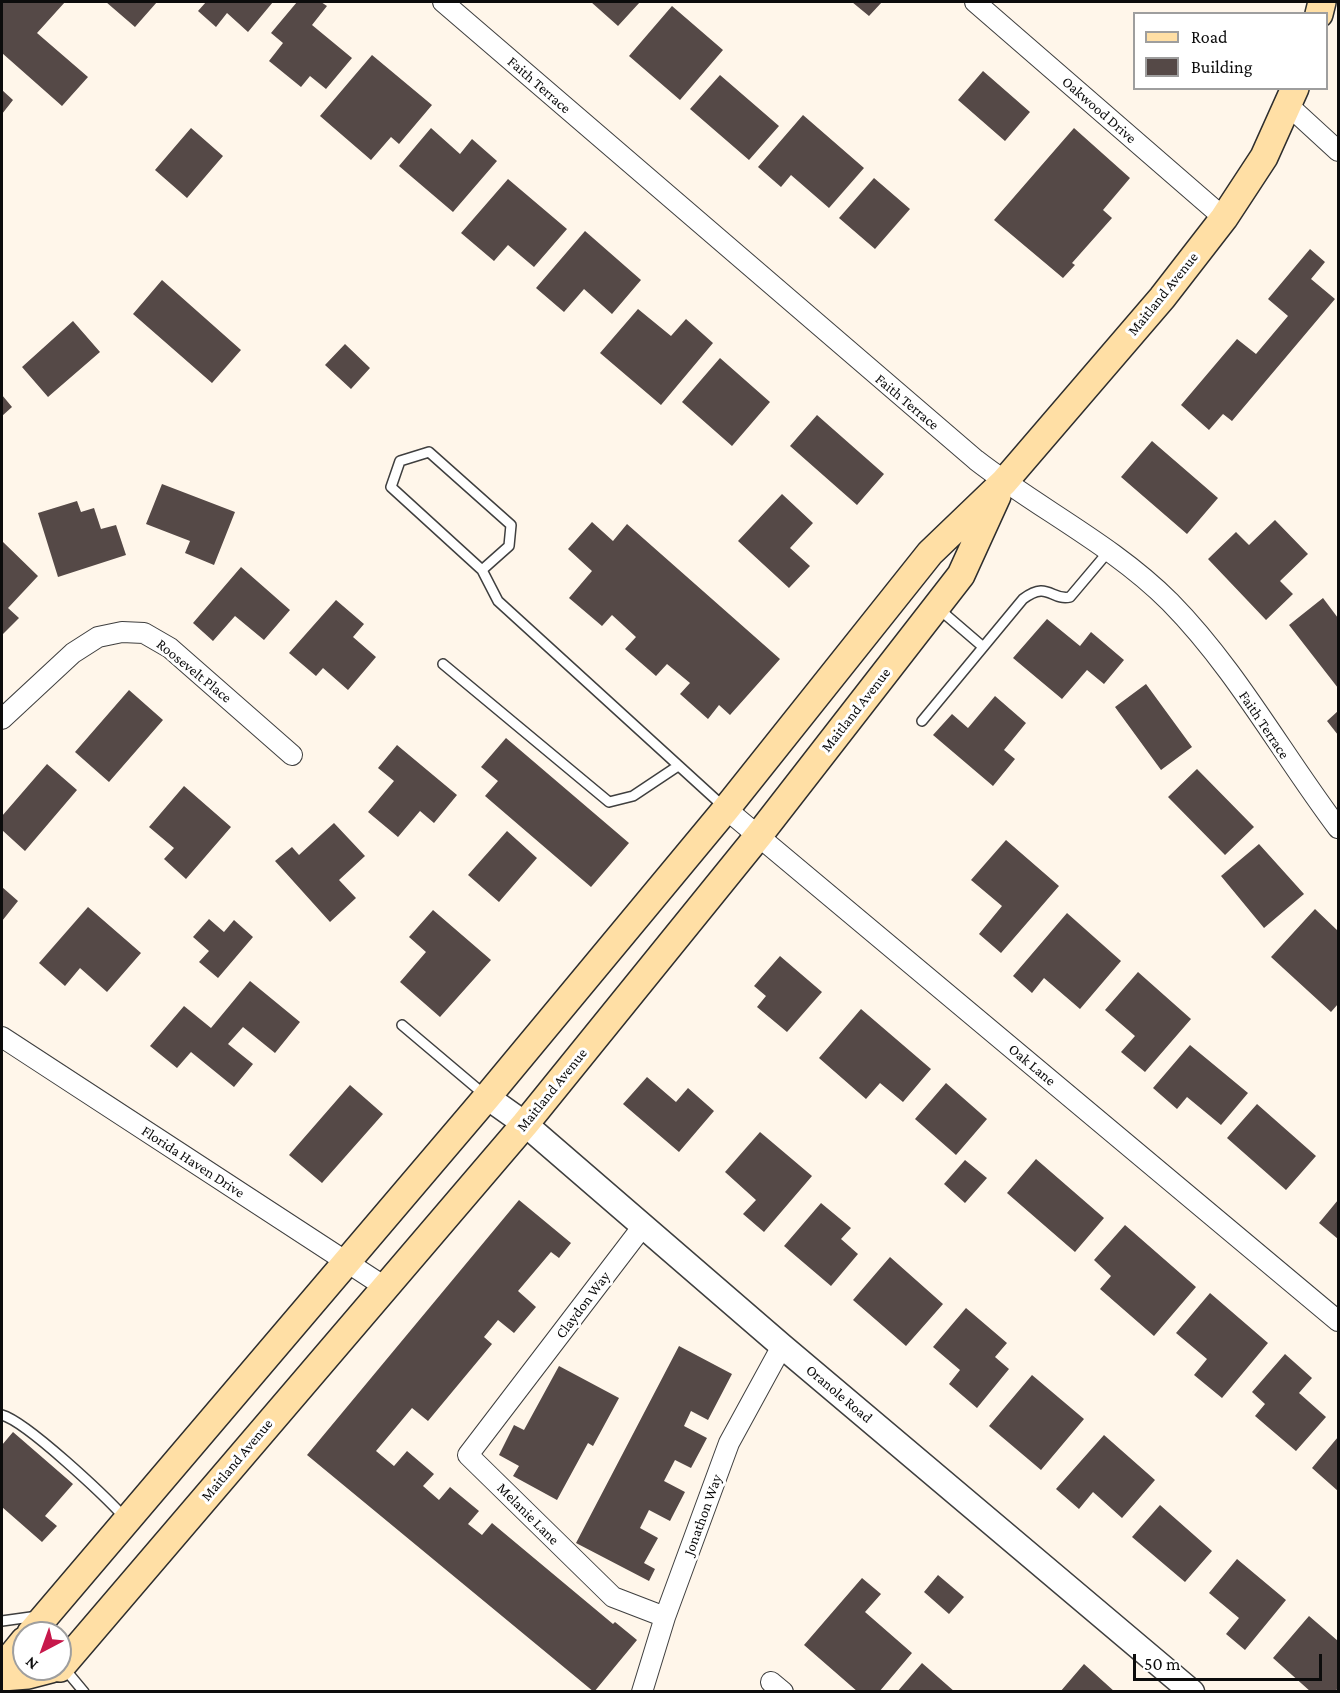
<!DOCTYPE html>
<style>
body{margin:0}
#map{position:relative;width:1340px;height:1693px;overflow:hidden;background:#fff6ea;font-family:"Crimson Pro",serif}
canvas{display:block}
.frame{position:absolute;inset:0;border:3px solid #0c0c0c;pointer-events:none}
.legend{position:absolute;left:1133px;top:12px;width:195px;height:78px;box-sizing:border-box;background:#fff;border:2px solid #9e9e9e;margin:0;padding:8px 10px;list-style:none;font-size:18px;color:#0c0c0c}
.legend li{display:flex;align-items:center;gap:12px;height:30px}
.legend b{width:30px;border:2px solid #9e9e9e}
.north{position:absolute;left:12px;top:1621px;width:60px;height:60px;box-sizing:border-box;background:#fff;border:2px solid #9e9e9e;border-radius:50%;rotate:221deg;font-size:16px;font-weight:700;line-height:24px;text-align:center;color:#0c0c0c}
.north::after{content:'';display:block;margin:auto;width:21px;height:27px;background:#c7184b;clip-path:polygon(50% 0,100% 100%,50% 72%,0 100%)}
.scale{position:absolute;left:1133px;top:1654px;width:189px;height:27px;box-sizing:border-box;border:3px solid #0c0c0c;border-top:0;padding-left:8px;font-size:18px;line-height:21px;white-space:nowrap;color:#0c0c0c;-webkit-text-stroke:4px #fff;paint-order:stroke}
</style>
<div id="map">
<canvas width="1340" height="1693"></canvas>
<div class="frame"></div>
<ul class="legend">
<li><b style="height:8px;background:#ffdfa5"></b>Road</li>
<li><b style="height:16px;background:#554947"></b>Building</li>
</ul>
<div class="north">N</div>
<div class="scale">50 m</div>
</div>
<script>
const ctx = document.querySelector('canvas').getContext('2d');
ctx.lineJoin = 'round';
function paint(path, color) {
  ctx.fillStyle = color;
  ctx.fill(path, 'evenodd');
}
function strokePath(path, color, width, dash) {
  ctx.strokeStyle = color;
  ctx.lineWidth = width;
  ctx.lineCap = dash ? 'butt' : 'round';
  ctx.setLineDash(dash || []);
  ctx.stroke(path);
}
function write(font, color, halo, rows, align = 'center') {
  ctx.font = font + ' "Crimson Pro",serif';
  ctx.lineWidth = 6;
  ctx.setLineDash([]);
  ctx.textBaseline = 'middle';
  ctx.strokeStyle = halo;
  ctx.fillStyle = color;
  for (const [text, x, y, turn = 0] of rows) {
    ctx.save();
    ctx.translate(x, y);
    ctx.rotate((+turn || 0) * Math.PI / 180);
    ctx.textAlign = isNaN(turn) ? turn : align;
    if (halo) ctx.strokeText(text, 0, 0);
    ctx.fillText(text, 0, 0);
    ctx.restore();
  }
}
const building = new Path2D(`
 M 2,2 L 65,2 L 37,33 L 88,77 L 62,106 L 2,53 Z
 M 106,2 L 157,2 L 135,27 Z
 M 206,2 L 273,2 L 248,32 L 227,13 L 216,27 L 198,11 Z
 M 297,2 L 321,2 L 327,6 L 312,25 L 352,58 L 326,89 L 310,76 L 301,87 L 269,61 L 283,43 L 271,33 Z
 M 591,2 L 640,2 L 618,26 Z
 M 852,2 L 882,2 L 869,16 Z
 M 672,6 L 723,50 L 680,100 L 629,56 Z
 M 372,55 L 432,105 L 399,144 L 391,137 L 371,160 L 320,116 Z
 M 983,71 L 1030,112 L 1005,141 L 958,100 Z
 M 720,75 L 779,126 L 749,160 L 690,109 Z
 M 2,90 L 13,100 L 2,114 Z
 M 803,115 L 864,168 L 829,208 L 791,175 L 781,187 L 758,167 Z
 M 191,128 L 223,156 L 187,198 L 155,170 Z
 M 431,128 L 460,154 L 472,139 L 497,161 L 453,212 L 399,166 Z
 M 1074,128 L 1130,178 L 1103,210 L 1112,218 L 1072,263 L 1075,265 L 1063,278 L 994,220 Z
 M 874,178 L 910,209 L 875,249 L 839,218 Z
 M 508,179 L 567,229 L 534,267 L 508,245 L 494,261 L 461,233 Z
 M 585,231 L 641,280 L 612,314 L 584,289 L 564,312 L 536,288 Z
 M 1310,249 L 1325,262 L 1311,279 L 1335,299 L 1232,421 L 1223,414 L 1209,430 L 1181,405 L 1237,339 L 1256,354 L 1288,316 L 1268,299 Z
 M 162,280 L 241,350 L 212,383 L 133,314 Z
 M 638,309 L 671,336 L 686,319 L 713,343 L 661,405 L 600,353 Z
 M 73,321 L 100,352 L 48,397 L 22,367 Z
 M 345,344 L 370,368 L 351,389 L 325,365 Z
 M 720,358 L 770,402 L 732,446 L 682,402 Z
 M 2,395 L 12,407 L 2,416 Z
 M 817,415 L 884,474 L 857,505 L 790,446 Z
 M 1152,441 L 1218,498 L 1187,534 L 1121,477 Z
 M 162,484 L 235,512 L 214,565 L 185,553 L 190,541 L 146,524 Z
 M 782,494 L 813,523 L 790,548 L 810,566 L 789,588 L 738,541 Z
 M 77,501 L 81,512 L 94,508 L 101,529 L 116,525 L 126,555 L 58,577 L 38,513 Z
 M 1275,520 L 1308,554 L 1280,581 L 1293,594 L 1266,620 L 1208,559 L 1236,532 L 1249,545 Z
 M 592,522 L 613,541 L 627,524 L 780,659 L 730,715 L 719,705 L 708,719 L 680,694 L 690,683 L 667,664 L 656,676 L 625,649 L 636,637 L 612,615 L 602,626 L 569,598 L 592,571 L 568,549 Z
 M 2,541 L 38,576 L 8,608 L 19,618 L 2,635 Z
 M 241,567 L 290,610 L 264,640 L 235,616 L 213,641 L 193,623 Z
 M 1323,598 L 1338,618 L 1338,688 L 1289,625 Z
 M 336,600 L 364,624 L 353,637 L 376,657 L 348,690 L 323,668 L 316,676 L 289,653 Z
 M 1047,619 L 1080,646 L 1091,632 L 1124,660 L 1104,684 L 1087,670 L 1062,699 L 1013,658 Z
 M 1146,684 L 1192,747 L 1161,770 L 1115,707 Z
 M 129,690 L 163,720 L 109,782 L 75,752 Z
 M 995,696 L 1026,723 L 1004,750 L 1015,759 L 993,786 L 933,735 L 952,714 L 968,728 Z
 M 1338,711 L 1338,735 L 1327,721 Z
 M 506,738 L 629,843 L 591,887 L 485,796 L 498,781 L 481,767 Z
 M 397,745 L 457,795 L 434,823 L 420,811 L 398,837 L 368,812 L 394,781 L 378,768 Z
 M 47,764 L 77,790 L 25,851 L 2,830 L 2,816 Z
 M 1197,769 L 1254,827 L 1225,855 L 1168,797 Z
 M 184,786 L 231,827 L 186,879 L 164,859 L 174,848 L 149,827 Z
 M 334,823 L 365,856 L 339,880 L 356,898 L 330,922 L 275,861 L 292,847 L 299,855 Z
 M 507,831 L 537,858 L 499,902 L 468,875 Z
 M 1006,840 L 1059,886 L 1001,953 L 979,934 L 1002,906 L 971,880 Z
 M 1259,844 L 1304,894 L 1264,928 L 1221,876 Z
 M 2,887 L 18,901 L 2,921 Z
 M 88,907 L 141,953 L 107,992 L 80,968 L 65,986 L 39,963 Z
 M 1315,909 L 1338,931 L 1338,1004 L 1331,1012 L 1271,957 Z
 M 433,910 L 491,960 L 440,1017 L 400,982 L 426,952 L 409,937 Z
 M 1067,913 L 1121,961 L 1080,1009 L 1044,978 L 1032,993 L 1013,976 Z
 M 209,919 L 224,932 L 234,920 L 253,937 L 218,978 L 199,962 L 209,951 L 193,937 Z
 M 780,956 L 822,992 L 787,1032 L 757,1007 L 766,996 L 754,986 Z
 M 1138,972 L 1191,1019 L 1145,1072 L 1121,1052 L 1135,1036 L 1105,1010 Z
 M 250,981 L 300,1022 L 275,1053 L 243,1027 L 228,1044 L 253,1064 L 234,1087 L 191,1052 L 177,1068 L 150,1046 L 184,1006 L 211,1028 Z
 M 861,1009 L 931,1069 L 903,1102 L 880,1083 L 866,1099 L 819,1058 Z
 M 1190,1045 L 1248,1093 L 1221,1125 L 1187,1097 L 1177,1109 L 1153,1088 Z
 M 647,1077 L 676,1102 L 688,1088 L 714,1111 L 679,1152 L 623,1104 Z
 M 946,1083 L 987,1119 L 956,1155 L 915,1119 Z
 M 350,1085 L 383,1114 L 322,1183 L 289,1155 Z
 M 1257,1104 L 1316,1156 L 1286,1190 L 1227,1138 Z
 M 760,1132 L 812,1176 L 764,1232 L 743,1214 L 756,1200 L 725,1172 Z
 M 1036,1159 L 1104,1218 L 1075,1252 L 1007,1193 Z
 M 965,1160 L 987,1178 L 965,1203 L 944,1184 Z
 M 519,1200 L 571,1243 L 559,1258 L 551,1252 L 518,1291 L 536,1307 L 514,1333 L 498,1320 L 484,1337 L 492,1344 L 428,1421 L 412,1408 L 376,1451 L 394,1466 L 407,1451 L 434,1474 L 423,1486 L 439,1500 L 450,1487 L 479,1511 L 468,1524 L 482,1535 L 492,1523 L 613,1624 L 615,1622 L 637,1640 L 594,1692 L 307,1455 Z
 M 1338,1200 L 1338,1239 L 1319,1223 Z
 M 821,1203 L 851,1228 L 841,1239 L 858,1254 L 831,1286 L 784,1246 Z
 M 1125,1225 L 1196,1287 L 1154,1336 L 1100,1289 L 1111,1276 L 1094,1260 Z
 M 890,1257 L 943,1304 L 906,1346 L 853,1300 Z
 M 1210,1293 L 1268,1343 L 1222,1398 L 1194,1375 L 1207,1359 L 1176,1333 Z
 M 966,1308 L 1007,1343 L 995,1357 L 1009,1369 L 977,1408 L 949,1384 L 960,1370 L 933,1347 Z
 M 679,1346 L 732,1374 L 708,1420 L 691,1411 L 684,1426 L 707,1438 L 691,1468 L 675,1460 L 664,1481 L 685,1492 L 670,1521 L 649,1510 L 640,1528 L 658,1538 L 644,1563 L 655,1569 L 649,1581 L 576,1543 Z
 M 1285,1354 L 1312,1378 L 1299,1393 L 1326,1417 L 1296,1451 L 1255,1416 L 1265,1404 L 1252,1392 Z
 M 559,1366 L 619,1398 L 593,1446 L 588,1443 L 557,1500 L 513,1476 L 519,1466 L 499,1455 L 514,1425 L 524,1430 Z
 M 1032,1375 L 1084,1419 L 1041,1470 L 989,1426 Z
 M 13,1432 L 73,1484 L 45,1516 L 57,1526 L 42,1542 L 2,1507 L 2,1445 Z
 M 1104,1435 L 1155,1480 L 1122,1518 L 1093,1492 L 1079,1509 L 1056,1489 Z
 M 1338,1437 L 1338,1491 L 1312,1468 Z
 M 1160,1505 L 1212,1551 L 1185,1582 L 1132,1537 Z
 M 1237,1559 L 1286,1600 L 1245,1650 L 1226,1634 L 1239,1618 L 1209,1593 Z
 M 938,1575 L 964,1597 L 949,1614 L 924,1592 Z
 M 862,1578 L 881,1594 L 865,1612 L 912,1653 L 879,1692 L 858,1692 L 804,1645 Z
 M 1309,1616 L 1338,1641 L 1338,1688 L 1335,1692 L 1311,1692 L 1273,1658 Z
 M 922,1663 L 955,1692 L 897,1692 Z
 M 1084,1664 L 1115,1692 L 1060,1692 Z`);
const service = new Path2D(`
 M 482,570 L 509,546 L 511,525 L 429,452 L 400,461 L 391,487 L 482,570 L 498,601 L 724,807
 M 939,609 L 982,646
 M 443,664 L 609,802 L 633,796 L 678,766
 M 922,721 L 1023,599 C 1048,580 1051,601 1070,597 L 1108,552
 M 402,1025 L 486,1096
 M 2,1415 C 27,1422 106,1497 125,1518
 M 2,1621 L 38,1616
 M 64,1668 L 84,1692`);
const minor = new Path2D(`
 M 443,2 L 976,460 C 1039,509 1113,545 1170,602 C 1236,669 1282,754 1338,828
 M 975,2 L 1224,218
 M 1289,106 L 1338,151
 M 2,719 L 73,653 L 98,637 L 122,632 L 144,633 L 170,648 L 292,755
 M 726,809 L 1338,1321
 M 2,1037 L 385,1287
 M 643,1226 L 468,1455 L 613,1597 L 665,1617
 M 771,1682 L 783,1692
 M 642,1692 L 665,1617 L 729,1443 L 782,1346`);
const tertiary = new Path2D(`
 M 487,1097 L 525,1124 L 782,1346 L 1192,1692`);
const secondary = new Path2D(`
 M 1319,14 L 1322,2
 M 31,1633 L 487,1097 L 726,809 L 930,553 L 1004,482 L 1162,298 L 1224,218 L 1264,157 L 1295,88
 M 2,1668 L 24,1641
 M 60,1668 L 525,1124 L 759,835 L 961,575 L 997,496
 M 2,1677 L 28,1675 L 51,1669`);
const streetNames = [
 ["Faith Terrace",539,85,41],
 ["Oakwood Drive",1099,110,41],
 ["Maitland Avenue",1163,294,-51],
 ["Faith Terrace",907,402,40],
 ["Roosevelt Place",194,671,39],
 ["Maitland Avenue",856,710,-52],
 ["Faith Terrace",1264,725,56],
 ["Oak Lane",1032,1065,40],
 ["Maitland Avenue",552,1090,-51],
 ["Florida Haven Drive",193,1162,33],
 ["Claydon Way",583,1305,-53],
 ["Oranole Road",839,1394,40],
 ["Maitland Avenue",237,1460,-50],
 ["Melanie Lane",528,1514,45],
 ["Jonathon Way",703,1515,-70]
];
paint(building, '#554947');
strokePath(service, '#3f3f3f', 12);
strokePath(minor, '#3f3f3f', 22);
strokePath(tertiary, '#3f3f3f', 27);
strokePath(secondary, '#2e2e2e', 30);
strokePath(service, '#fff', 9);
strokePath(minor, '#fff', 20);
strokePath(tertiary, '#fff', 24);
strokePath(secondary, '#ffdfa5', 27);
write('15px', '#0c0c0c', '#fff', streetNames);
</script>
